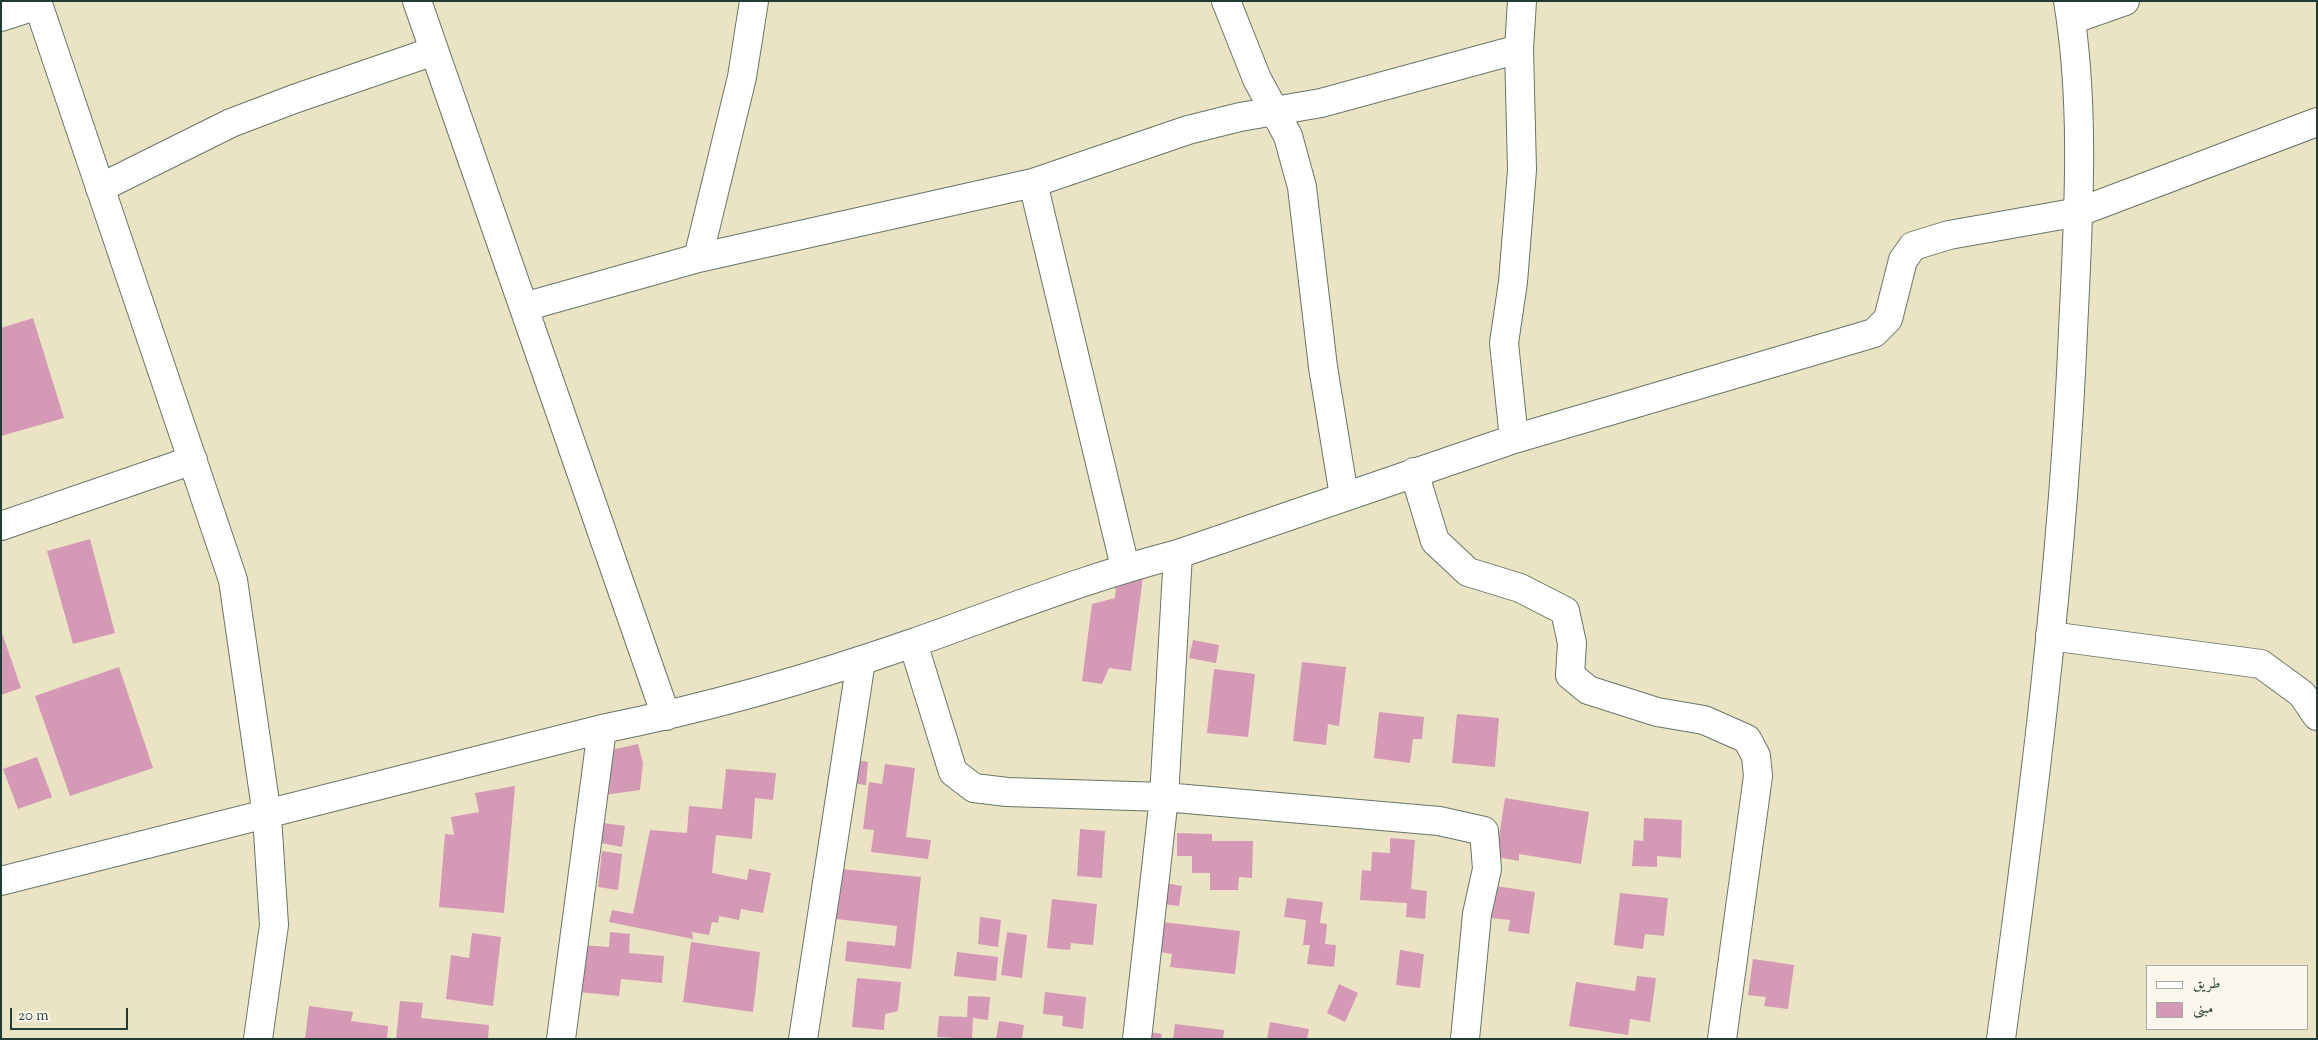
<!DOCTYPE html>
<meta charset="utf-8">
<style>
body{margin:0}
#map{position:relative;width:2318px;height:1040px;overflow:hidden;background:#ebe4c4;font-family:"Sorts Mill Goudy",Amiri,serif}
canvas{display:block}
.frame{position:absolute;inset:0;border:2px solid #1f3d34;pointer-events:none}
.legend{position:absolute;left:2146px;top:965px;width:162px;height:65px;box-sizing:border-box;background:#fbf7ec;border:1px solid #a3ada2;margin:0;padding:6px 9px;list-style:none;font-size:15px;color:#1f3d34}
.legend li{display:flex;align-items:center;gap:10px;height:25px}
.legend b{width:25px;border:1px solid #a3ada2}
.scale{position:absolute;left:10px;top:1008px;width:118px;height:22px;box-sizing:border-box;border:2px solid #1f3d34;border-top:0;padding-left:6px;font-size:15px;line-height:18px;white-space:nowrap;color:#1f3d34;-webkit-text-stroke:4px #fbf7ec;paint-order:stroke}
</style>
<div id="map">
<canvas width="2318" height="1040"></canvas>
<div class="frame"></div>
<ul class="legend">
<li><b style="height:6px;background:#fff"></b>طريق</li>
<li><b style="height:14px;background:#d499b5"></b>مبنى</li>
</ul>
<div class="scale">20 m</div>
</div>
<script>
const ctx = document.querySelector('canvas').getContext('2d');
ctx.lineJoin = 'round';
function paint(path, color) {
  ctx.fillStyle = color;
  ctx.fill(path, 'evenodd');
}
function strokePath(path, color, width, dash) {
  ctx.strokeStyle = color;
  ctx.lineWidth = width;
  ctx.lineCap = dash ? 'butt' : 'round';
  ctx.setLineDash(dash || []);
  ctx.stroke(path);
}
const building = new Path2D(`
 M 33,318 L 64,418 L 1,436 L 1,328 Z
 M 90,539 L 115,633 L 73,644 L 47,551 Z
 M 1143,576 L 1131,671 L 1109,668 L 1102,684 L 1082,681 L 1092,604 L 1115,598 L 1116,582 Z
 M 1,630 L 21,688 L 1,695 Z
 M 1193,640 L 1219,645 L 1216,663 L 1189,658 Z
 M 1302,662 L 1346,667 L 1339,726 L 1328,724 L 1326,745 L 1293,741 Z
 M 119,667 L 153,768 L 70,796 L 35,696 Z
 M 1214,669 L 1255,674 L 1248,737 L 1207,733 Z
 M 1379,712 L 1424,717 L 1422,739 L 1413,739 L 1410,763 L 1374,758 Z
 M 1457,714 L 1499,718 L 1495,767 L 1452,763 Z
 M 638,744 L 643,763 L 640,790 L 604,795 L 602,752 Z
 M 37,757 L 52,797 L 18,809 L 3,769 Z
 M 853,759 L 868,762 L 866,785 L 850,783 Z
 M 885,764 L 915,768 L 906,837 L 931,840 L 928,859 L 871,852 L 874,830 L 863,829 L 869,782 L 882,784 Z
 M 726,769 L 776,773 L 773,800 L 755,798 L 752,839 L 716,835 L 712,873 L 747,880 L 749,869 L 771,873 L 763,913 L 741,909 L 739,920 L 719,916 L 718,923 L 712,922 L 709,935 L 692,932 L 693,939 L 609,922 L 612,910 L 633,914 L 650,830 L 687,833 L 689,806 L 722,809 Z
 M 515,786 L 504,913 L 439,907 L 445,834 L 454,835 L 451,817 L 479,812 L 475,793 Z
 M 1505,798 L 1589,812 L 1581,864 L 1519,854 L 1519,861 L 1496,857 Z
 M 1644,818 L 1682,820 L 1681,858 L 1657,856 L 1657,867 L 1632,866 L 1634,840 L 1643,841 Z
 M 604,823 L 625,826 L 622,847 L 601,843 Z
 M 1080,829 L 1105,831 L 1102,878 L 1077,876 Z
 M 1177,833 L 1212,834 L 1212,841 L 1253,841 L 1252,878 L 1239,877 L 1238,890 L 1210,890 L 1210,873 L 1192,873 L 1192,856 L 1177,856 Z
 M 1390,838 L 1415,840 L 1411,889 L 1427,891 L 1425,919 L 1406,917 L 1407,903 L 1360,900 L 1362,870 L 1371,871 L 1372,852 L 1390,853 Z
 M 602,851 L 622,854 L 618,890 L 598,887 Z
 M 842,869 L 921,877 L 911,969 L 845,961 L 847,941 L 895,946 L 897,926 L 836,919 Z
 M 1165,883 L 1182,886 L 1179,906 L 1163,904 Z
 M 1496,886 L 1535,892 L 1529,934 L 1508,931 L 1510,920 L 1491,918 Z
 M 1620,893 L 1668,898 L 1664,936 L 1645,934 L 1643,949 L 1614,945 Z
 M 1287,898 L 1323,902 L 1320,923 L 1327,924 L 1325,944 L 1336,945 L 1334,967 L 1307,964 L 1310,945 L 1303,945 L 1306,920 L 1284,917 Z
 M 1052,899 L 1097,904 L 1093,945 L 1071,943 L 1070,950 L 1047,948 Z
 M 980,917 L 1001,920 L 998,947 L 978,944 Z
 M 1162,922 L 1240,931 L 1235,974 L 1170,967 L 1172,954 L 1159,952 Z
 M 610,932 L 630,934 L 629,953 L 664,956 L 662,983 L 621,979 L 619,996 L 578,992 L 582,945 L 609,947 Z
 M 1007,932 L 1027,935 L 1022,978 L 1001,975 Z
 M 472,933 L 501,937 L 493,1006 L 446,999 L 451,955 L 469,958 Z
 M 691,942 L 760,952 L 753,1012 L 683,1002 Z
 M 1400,950 L 1424,954 L 1420,988 L 1396,985 Z
 M 957,952 L 998,957 L 996,981 L 954,976 Z
 M 1753,959 L 1794,965 L 1788,1009 L 1764,1006 L 1766,997 L 1748,995 Z
 M 1637,976 L 1656,978 L 1650,1022 L 1630,1019 L 1628,1035 L 1569,1026 L 1576,982 L 1635,991 Z
 M 857,978 L 901,982 L 898,1011 L 885,1014 L 884,1030 L 852,1027 Z
 M 1339,984 L 1358,993 L 1345,1022 L 1327,1013 Z
 M 1045,992 L 1086,997 L 1083,1029 L 1062,1026 L 1063,1016 L 1043,1014 Z
 M 968,996 L 990,997 L 988,1020 L 973,1018 L 972,1039 L 937,1037 L 939,1016 L 967,1017 Z
 M 400,1001 L 423,1003 L 421,1018 L 489,1025 L 488,1039 L 396,1039 Z
 M 309,1006 L 353,1012 L 351,1021 L 388,1026 L 387,1039 L 305,1039 Z
 M 999,1021 L 1024,1025 L 1022,1039 L 996,1039 Z
 M 1270,1022 L 1309,1029 L 1307,1039 L 1267,1039 Z
 M 1175,1024 L 1224,1030 L 1223,1039 L 1173,1039 Z
 M 1144,1031 L 1162,1034 L 1161,1039 L 1143,1039 Z`);
const street = new Path2D(`
 M 417,1 L 666,716
 M 1226,1 L 1257,79 L 1288,136 L 1302,187 L 1323,367 L 1344,496
 M 1,17 L 38,5
 M 2071,20 L 2125,1
 M 1033,183 L 1125,567
 M 100,188 L 231,123 L 294,99 L 434,51
 M 698,258 L 742,77 L 754,1
 M 524,307 L 698,258 L 1033,183 L 1188,130 L 1240,117 L 1321,103 L 1519,49
 M 1514,439 L 1504,343 L 1513,282 L 1522,170 L 1519,49 L 1522,1
 M 1414,472 L 1435,541 L 1468,572 L 1520,588 L 1565,611 L 1572,643 L 1570,675 L 1588,690 L 1657,712 L 1704,720 L 1747,739 L 1756,756 L 1758,776 L 1722,1039
 M 1,526 L 193,460
 M 2050,636 L 2261,664 L 2302,694 L 2317,716
 M 913,643 L 953,772 L 974,788 L 1007,792 L 1164,797 L 1439,821 L 1484,831 L 1487,869 L 1477,914 L 1465,1039
 M 1,881 L 602,729 C 707,708 812,678 913,643 C 1001,612 1088,577 1178,554 L 1514,439 L 1874,333 L 1888,319 L 1903,260 L 1913,246 L 1949,235 L 2079,212 L 2317,122
 M 561,1039 L 602,729
 M 803,1039 L 861,661
 M 1137,1039 L 1164,797 L 1178,554`);
const secondary = new Path2D(`
 M 37,1 L 233,580 L 267,816 L 274,925 L 258,1039
 M 2001,1039 C 2033,804 2063,568 2073,331 C 2078,222 2086,109 2068,1`);
paint(building, '#d499b5');
strokePath(street, '#676', 30);
strokePath(secondary, '#676', 30);
strokePath(street, '#fff', 28);
strokePath(secondary, '#fff', 28);
</script>
